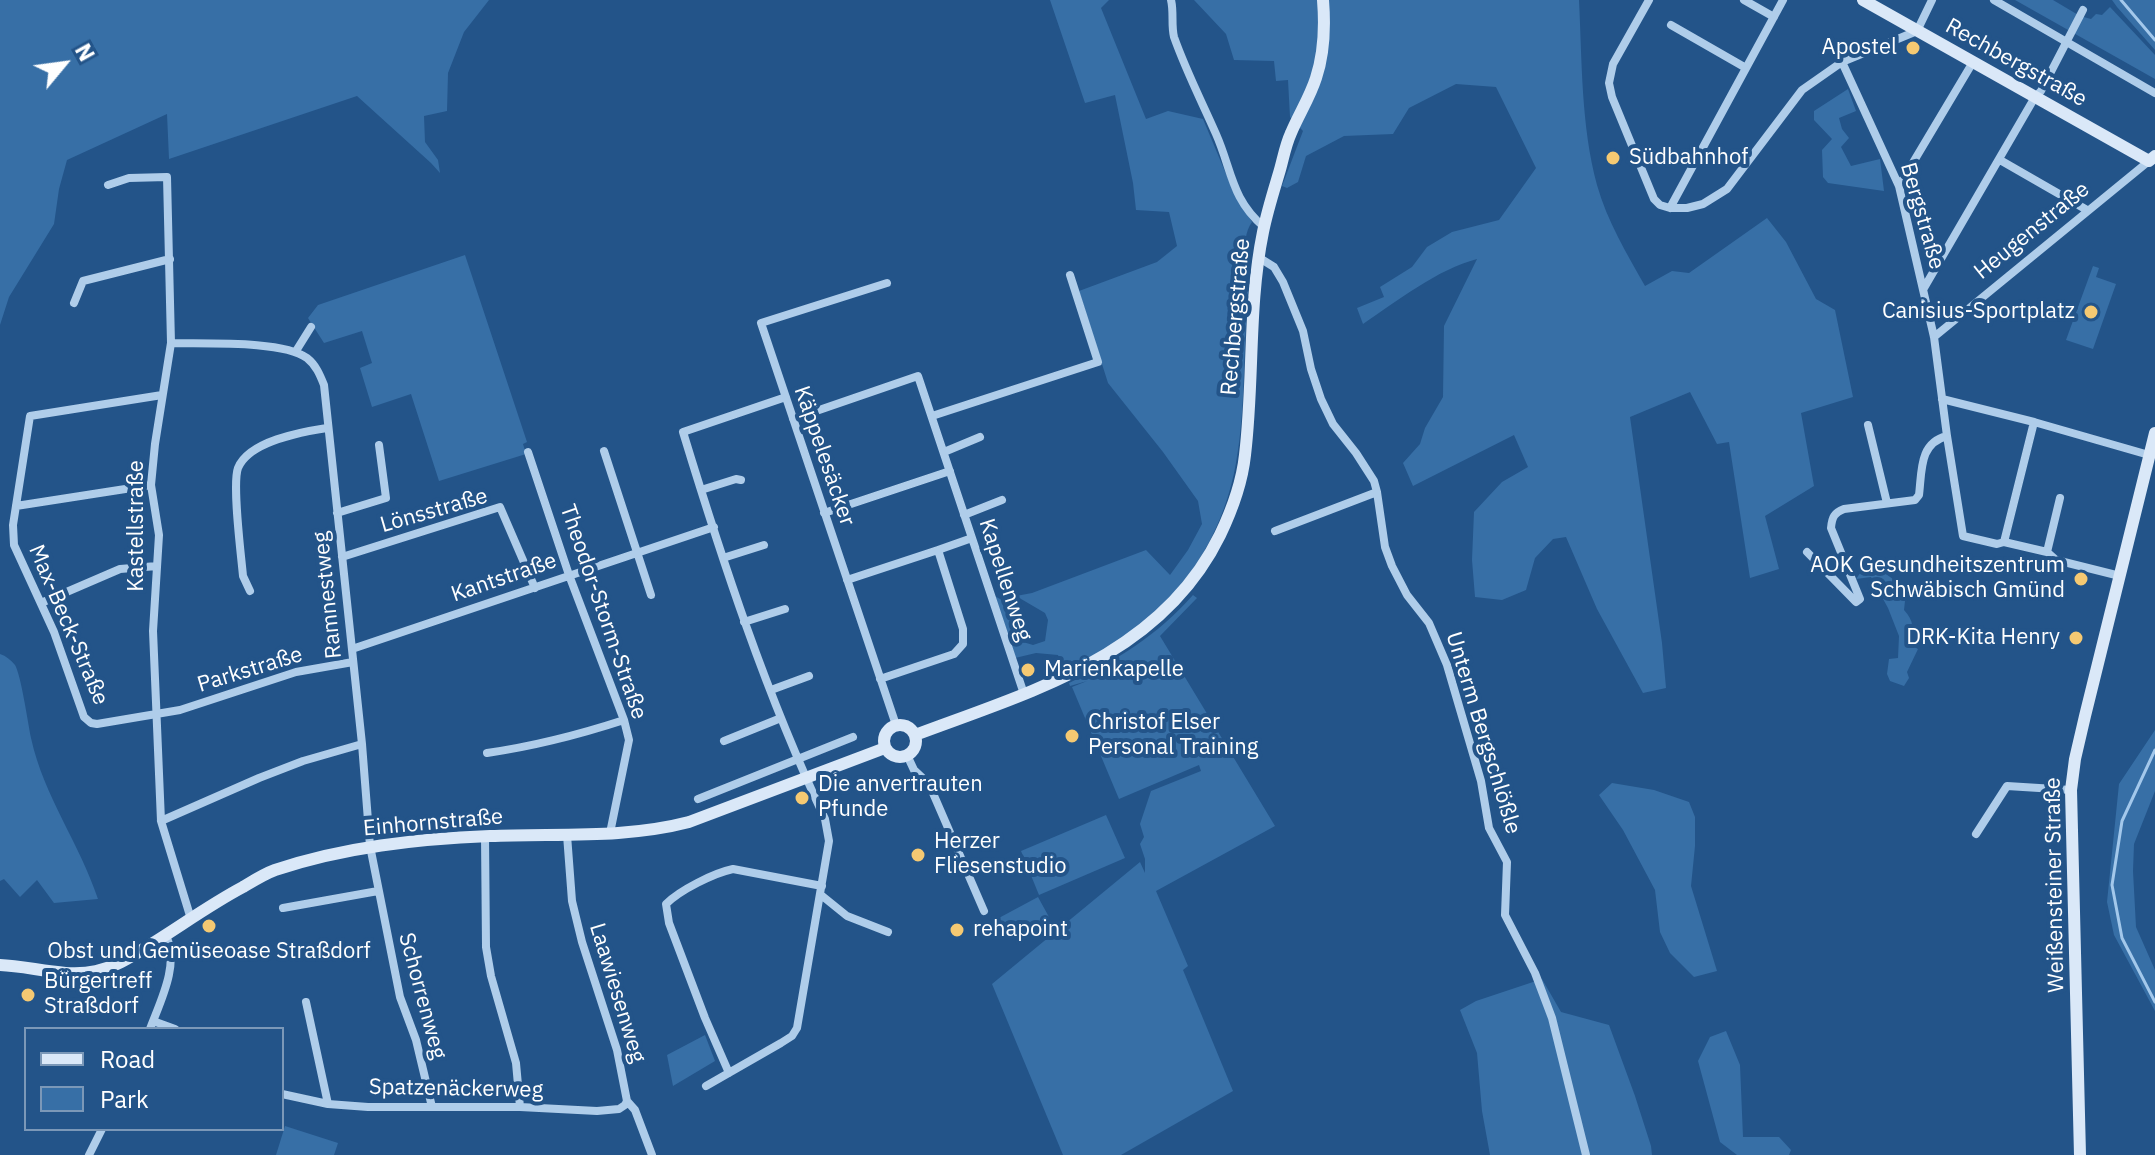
<!DOCTYPE html>
<meta charset="utf-8">
<style>
body{margin:0}
#map{position:relative;width:2155px;height:1155px;overflow:hidden;background:#235489;font-family:"IBM Plex Sans",sans-serif}
canvas{display:block}
.legend{position:absolute;left:24px;top:1027px;width:260px;height:104px;box-sizing:border-box;background:#235489;border:2px solid #7b98b8;margin:0;padding:10px 14px;list-style:none;font-size:24px;color:#fff}
.legend li{display:flex;align-items:center;gap:16px;height:40px}
.legend b{width:40px;border:2px solid #7b98b8}
.north{position:absolute;left:24px;top:24px;width:80px;height:80px;-webkit-text-stroke:6px #235489;paint-order:stroke;rotate:61deg;font-size:22px;font-weight:700;line-height:32px;text-align:center;color:#fff}
.north::after{content:'';display:block;margin:auto;width:28px;height:36px;background:#fff;clip-path:polygon(50% 0,100% 100%,50% 72%,0 100%)}
</style>
<div id="map">
<canvas width="2155" height="1155"></canvas>
<ul class="legend">
<li><b style="height:10px;background:#dae8f8"></b>Road</li>
<li><b style="height:22px;background:#376fa6"></b>Park</li>
</ul>
<div class="north">N</div>
</div>
<script>
const ctx = document.querySelector('canvas').getContext('2d');
ctx.lineJoin = 'round';
function paint(path, color) {
  ctx.fillStyle = color;
  ctx.fill(path, 'evenodd');
}
function strokePath(path, color, width, dash) {
  ctx.strokeStyle = color;
  ctx.lineWidth = width;
  ctx.lineCap = dash ? 'butt' : 'round';
  ctx.setLineDash(dash || []);
  ctx.stroke(path);
}
function write(font, color, halo, rows, align = 'center') {
  ctx.font = font + ' "IBM Plex Sans",sans-serif';
  ctx.lineWidth = 8;
  ctx.setLineDash([]);
  ctx.textBaseline = 'middle';
  ctx.strokeStyle = halo;
  ctx.fillStyle = color;
  for (const [text, x, y, turn = 0] of rows) {
    ctx.save();
    ctx.translate(x, y);
    ctx.rotate((+turn || 0) * Math.PI / 180);
    ctx.textAlign = isNaN(turn) ? turn : align;
    if (halo) ctx.strokeText(text, 0, 0);
    ctx.fillText(text, 0, 0);
    ctx.restore();
  }
}
const green = new Path2D(`
 M 0,0 L 489,0 L 464,32 L 448,73 L 447,111 L 424,116 L 425,142 L 438,160 L 440,173 L 431,163 L 357,96 L 169,159 L 167,114 L 67,160 L 59,189 L 54,224 L 9,297 L 0,325 Z
 M 1050,0 L 1109,0 L 1101,8 L 1146,119 L 1168,111 L 1203,119 L 1234,193 L 1252,222 C 1238,242 1250,269 1248,293 C 1243,349 1246,408 1236,463 C 1225,526 1192,583 1143,624 C 1120,643 1091,657 1064,670 L 1058,655 L 1036,653 L 1015,658 L 993,595 L 1007,603 L 1023,642 L 1033,645 L 1045,641 L 1048,620 L 1045,613 L 1016,596 L 1032,593 L 1146,550 L 1170,575 L 1188,550 L 1202,524 L 1198,501 L 1163,452 L 1108,383 L 1079,291 L 1157,262 L 1177,246 L 1169,212 L 1136,210 L 1133,183 L 1115,95 L 1085,103 Z
 M 1194,0 L 1579,0 C 1582,61 1581,126 1597,185 C 1607,221 1627,254 1645,286 L 1672,271 L 1689,273 L 1767,218 L 1786,242 L 1816,299 L 1835,310 L 1853,397 L 1801,413 L 1814,486 L 1765,516 L 1779,569 L 1750,578 L 1729,442 L 1717,444 L 1690,392 L 1630,417 L 1662,643 L 1666,688 L 1643,693 L 1597,609 L 1566,537 L 1553,539 L 1535,558 L 1526,590 L 1502,600 L 1475,597 L 1472,560 L 1474,512 L 1502,482 L 1528,467 L 1514,435 L 1413,486 L 1403,463 L 1420,444 L 1425,428 L 1443,397 L 1444,326 L 1477,259 C 1438,269 1397,301 1363,324 L 1357,308 L 1384,297 L 1380,287 L 1412,267 L 1427,247 L 1452,232 L 1499,220 L 1536,168 L 1496,87 L 1456,84 L 1409,108 L 1393,134 L 1344,136 L 1306,156 L 1298,182 L 1287,188 L 1282,186 L 1303,131 L 1290,117 L 1288,80 L 1276,81 L 1274,61 L 1234,60 L 1226,34 Z
 M 2015,0 L 2053,0 L 2080,16 L 2091,19 L 2096,14 L 2102,15 L 2110,7 L 2155,55 L 2155,79 Z
 M 2112,0 L 2155,0 L 2155,50 L 2117,7 Z
 M 1848,89 L 1856,111 L 1839,118 L 1842,129 L 1849,138 L 1841,147 L 1851,166 L 1880,159 L 1884,191 L 1828,183 L 1823,177 L 1822,150 L 1832,139 L 1814,120 L 1814,111 Z
 M 465,255 L 527,442 L 523,444 L 526,454 L 439,481 L 411,394 L 372,407 L 360,368 L 372,363 L 362,331 L 324,343 L 308,318 L 318,305 Z
 M 2093,266 L 2099,268 L 2096,277 L 2116,284 L 2093,349 L 2066,340 Z
 M 1866,559 L 1885,565 L 1886,574 L 1901,585 L 1905,601 L 1904,610 C 1914,621 1915,630 1907,643 L 1918,649 L 1907,672 L 1909,678 L 1904,686 L 1890,681 L 1887,674 L 1889,659 L 1898,658 L 1899,636 L 1888,608 L 1871,577 L 1856,579 L 1863,569 Z
 M 1193,595 L 1197,598 L 1160,636 L 1275,826 L 1156,891 L 1188,966 L 1183,970 L 1233,1091 L 1121,1155 L 1063,1155 L 992,984 L 1140,862 L 1145,873 L 1145,859 L 1140,844 L 1144,837 L 1140,824 L 1151,791 L 1201,771 L 1199,765 L 1119,799 L 1072,687 L 1087,681 L 1070,686 L 1069,683 C 1116,661 1158,635 1193,595 Z
 M 0,654 C 6,656 11,660 15,665 C 21,675 28,723 31,738 C 44,797 79,842 98,899 L 54,903 L 37,880 L 20,897 L 4,879 L 0,881 Z
 M 2155,730 L 2155,791 L 2134,844 L 2133,871 L 2136,927 L 2155,970 L 2155,1011 L 2114,935 L 2107,902 L 2119,784 Z
 M 1612,783 L 1654,790 L 1689,802 L 1695,817 L 1695,846 L 1691,886 L 1717,971 L 1694,977 L 1670,953 L 1660,932 L 1655,890 L 1623,830 L 1599,795 Z
 M 1106,815 L 1125,858 L 1039,895 L 1021,851 Z
 M 1038,897 L 1049,917 L 1008,939 L 997,919 Z
 M 1542,979 L 1561,1012 L 1609,1025 L 1635,1096 L 1651,1146 L 1652,1155 L 1490,1155 L 1482,1111 L 1477,1053 L 1460,1010 L 1476,1001 Z
 M 1726,1031 L 1740,1065 L 1743,1137 L 1779,1137 L 1791,1150 L 1789,1155 L 1737,1155 L 1720,1142 L 1698,1061 L 1710,1037 Z
 M 705,1035 L 715,1061 L 673,1086 L 667,1055 Z
 M 285,1126 L 338,1143 L 334,1155 L 276,1155 Z`);
const stream = new Path2D(`
 M 2121,0 L 2155,40
 M 2155,750 L 2122,821 L 2112,885 L 2122,938 L 2155,1002`);
const street = new Path2D(`
 M 1171,0 C 1174,12 1171,25 1174,37 C 1186,71 1202,102 1216,134 C 1232,170 1231,199 1264,227
 M 1649,0 L 1613,64 L 1609,83 L 1612,97 L 1654,199 L 1660,205 L 1670,208 L 1687,208 L 1703,204 L 1727,189 L 1802,90 L 1842,62 L 1917,31 L 1932,0
 M 1744,0 L 1774,17
 M 1994,0 L 2155,93
 M 1671,25 L 1746,68
 M 1842,62 L 1899,186 L 1934,337 L 1947,436 L 1963,536 L 1997,544 L 2004,542 L 2047,552 L 2056,560 L 2120,576
 M 2000,160 L 2087,210
 M 108,185 L 129,178 L 167,177 L 171,343 L 155,444 L 151,485 L 159,535 L 153,631 L 161,821 L 191,919
 M 1899,186 L 1973,62
 M 1670,208 L 1783,0
 M 1258,257 L 1274,267 L 1283,282 L 1303,331 L 1311,369 L 1321,399 L 1333,424 L 1356,453 L 1374,481 L 1377,492 L 1385,547 L 1392,566 L 1407,595 L 1429,623 L 1447,665 L 1481,781 L 1489,828 L 1507,862 L 1505,915 L 1535,973 L 1552,1018 L 1586,1155
 M 887,283 L 761,323 L 896,725
 M 1924,288 L 2035,97 L 2041,91 L 2083,10
 M 74,303 L 83,281 L 170,259
 M 1934,337 L 2149,161
 M 171,343 C 203,344 283,340 307,358 C 316,365 320,375 324,385 L 362,744 L 370,846 L 400,997 L 416,1040 L 432,1107
 M 296,351 L 311,327
 M 162,395 L 30,416 L 13,525 L 14,545 L 54,632 L 84,717 L 91,723 L 97,724 L 180,710 L 296,672 L 353,662
 M 1942,399 L 2034,422 L 2149,455
 M 932,416 L 1098,362 L 1070,275
 M 793,419 L 918,376 L 1024,694
 M 1868,425 L 1887,503
 M 604,451 L 651,595
 M 528,452 L 569,575 L 624,720 L 629,740 L 610,833
 M 944,452 L 980,437
 M 701,490 L 736,479 L 741,480
 M 16,506 L 151,485
 M 337,513 L 386,498 L 379,445
 M 824,513 L 950,471
 M 964,515 L 1002,500
 M 1275,531 L 1377,492
 M 2004,542 L 2034,422
 M 938,550 L 972,538
 M 1807,552 L 1856,602 L 1860,599 L 1831,528 C 1832,517 1834,513 1844,509 L 1915,500 L 1919,495 C 1922,471 1919,443 1947,436
 M 2047,552 L 2060,498
 M 342,557 L 500,507 L 535,588
 M 723,558 L 764,545
 M 847,580 L 938,550 L 963,629 L 963,644 L 954,654 L 880,679
 M 250,591 L 243,576 C 241,554 232,484 238,468 C 249,441 301,432 327,428
 M 41,603 L 120,569 L 157,566
 M 744,622 L 785,609
 M 352,649 L 714,527
 M 771,690 L 809,676
 M 724,741 L 781,718
 M 487,753 C 535,746 578,735 624,720
 M 907,755 L 914,770 L 929,784 L 984,911
 M 698,799 L 853,737
 M 161,821 L 259,778 L 303,761 L 362,744
 M 1976,834 L 2007,786 L 2071,790
 M 567,835 L 572,901 L 582,942 L 617,1050 L 627,1101 L 635,1110 L 652,1155
 M 485,836 L 486,947 L 491,976 L 516,1063 L 520,1107
 M 821,895 L 847,916 L 888,932
 M 283,908 L 378,891
 M 306,1002 L 328,1104
 M 153,1021 L 175,1029
 M 150,1029 C 160,1002 180,964 166,936
 M 729,1073 L 705,1018 L 669,923 L 666,904 C 680,890 714,873 733,869 L 822,886
 M 706,1086 L 781,1043 L 792,1036 L 797,1028 L 829,841 L 825,819 C 766,694 723,563 683,432 L 786,397
 M 282,1094 L 328,1104 L 368,1107 L 520,1107 L 597,1111 L 619,1109 L 625,1105 L 627,1101
 M 89,1155 L 102,1129`);
const secondary = new Path2D(`
 M 1863,0 L 2149,161 L 2155,156
 M884 741a16 16 0 1 1 32 0a16 16 0 1 1-32 0Z
 M 915,735 C 1032,691 1161,656 1220,535 C 1232,510 1242,483 1245,455 C 1254,381 1248,305 1263,232 C 1267,212 1273,193 1279,173 C 1283,160 1285,146 1291,133 C 1299,114 1310,97 1316,78 C 1324,54 1325,25 1323,0
 M 0,965 C 31,966 65,978 96,971 C 115,967 129,958 145,948 C 178,928 209,905 243,887 C 253,881 264,874 275,870 C 344,847 417,839 490,836 C 556,833 624,839 689,822 L 885,748
 M 2080,1155 L 2071,790 L 2075,759 L 2085,716 L 2155,433`);
const markers = [
 [1913,48,8,"#f5c972"],
 [1613,158,8,"#f5c972"],
 [2091,312,8,"#f5c972"],
 [2081,579,8,"#f5c972"],
 [2076,638,8,"#f5c972"],
 [1028,670,8,"#f5c972"],
 [1072,736,8,"#f5c972"],
 [802,798,8,"#f5c972"],
 [918,855,8,"#f5c972"],
 [209,926,8,"#f5c972"],
 [957,930,8,"#f5c972"],
 [28,995,8,"#f5c972"]
];
const poiNames = [
 ["Apostel",1897,48,"right"],
 ["Südbahnhof",1629,158],
 ["Canisius-Sportplatz",2075,312,"right"],
 ["AOK Gesundheitszentrum",2065,566,"right"],
 ["Schwäbisch Gmünd",2065,591,"right"],
 ["DRK-Kita Henry",2060,638,"right"],
 ["Marienkapelle",1044,670],
 ["Christof Elser",1088,723],
 ["Personal Training",1088,748],
 ["Die anvertrauten",818,785],
 ["Pfunde",818,810],
 ["Herzer",934,842],
 ["Fliesenstudio",934,867],
 ["rehapoint",973,930],
 ["Obst und Gemüseoase Straßdorf",209,952,"center"],
 ["Bürgertreff",44,982],
 ["Straßdorf",44,1007]
];
const streetNames = [
 ["Rechbergstraße",2016,63,29],
 ["Bergstraße",1922,216,74],
 ["Heugenstraße",2032,231,-39],
 ["Rechbergstraße",1236,317,-85],
 ["Käppelesäcker",824,456,71],
 ["Lönsstraße",434,511,-16],
 ["Kastellstraße",137,526,-90],
 ["Kantstraße",504,578,-19],
 ["Kapellenweg",1005,580,72],
 ["Ramnestweg",328,595,-96],
 ["Theodor-Storm-Straße",603,612,71],
 ["Max-Beck-Straße",68,625,67],
 ["Parkstraße",250,670,-17],
 ["Unterm Bergschlößle",1483,733,73],
 ["Einhornstraße",433,823,-5],
 ["Weißensteiner Straße",2055,885,-91],
 ["Laawiesenweg",617,993,73],
 ["Schorrenweg",422,996,75],
 ["Spatzenäckerweg",456,1089,1]
];
paint(green, '#376fa6');
strokePath(stream, '#a3c8eb', 3);
strokePath(street, '#afcdea', 8);
strokePath(secondary, '#dae8f8', 12);
for (const [x, y, r, color] of markers) {
  const dot = new Path2D();
  dot.arc(x, y, r, 0, 2 * Math.PI);
  ctx.fillStyle = color;
  ctx.fill(dot);
  strokePath(dot, '#235489', 3);
}
write('22px', '#fff', '#235489', poiNames, 'left');
write('22px', '#fff', '#235489', streetNames);
</script>
